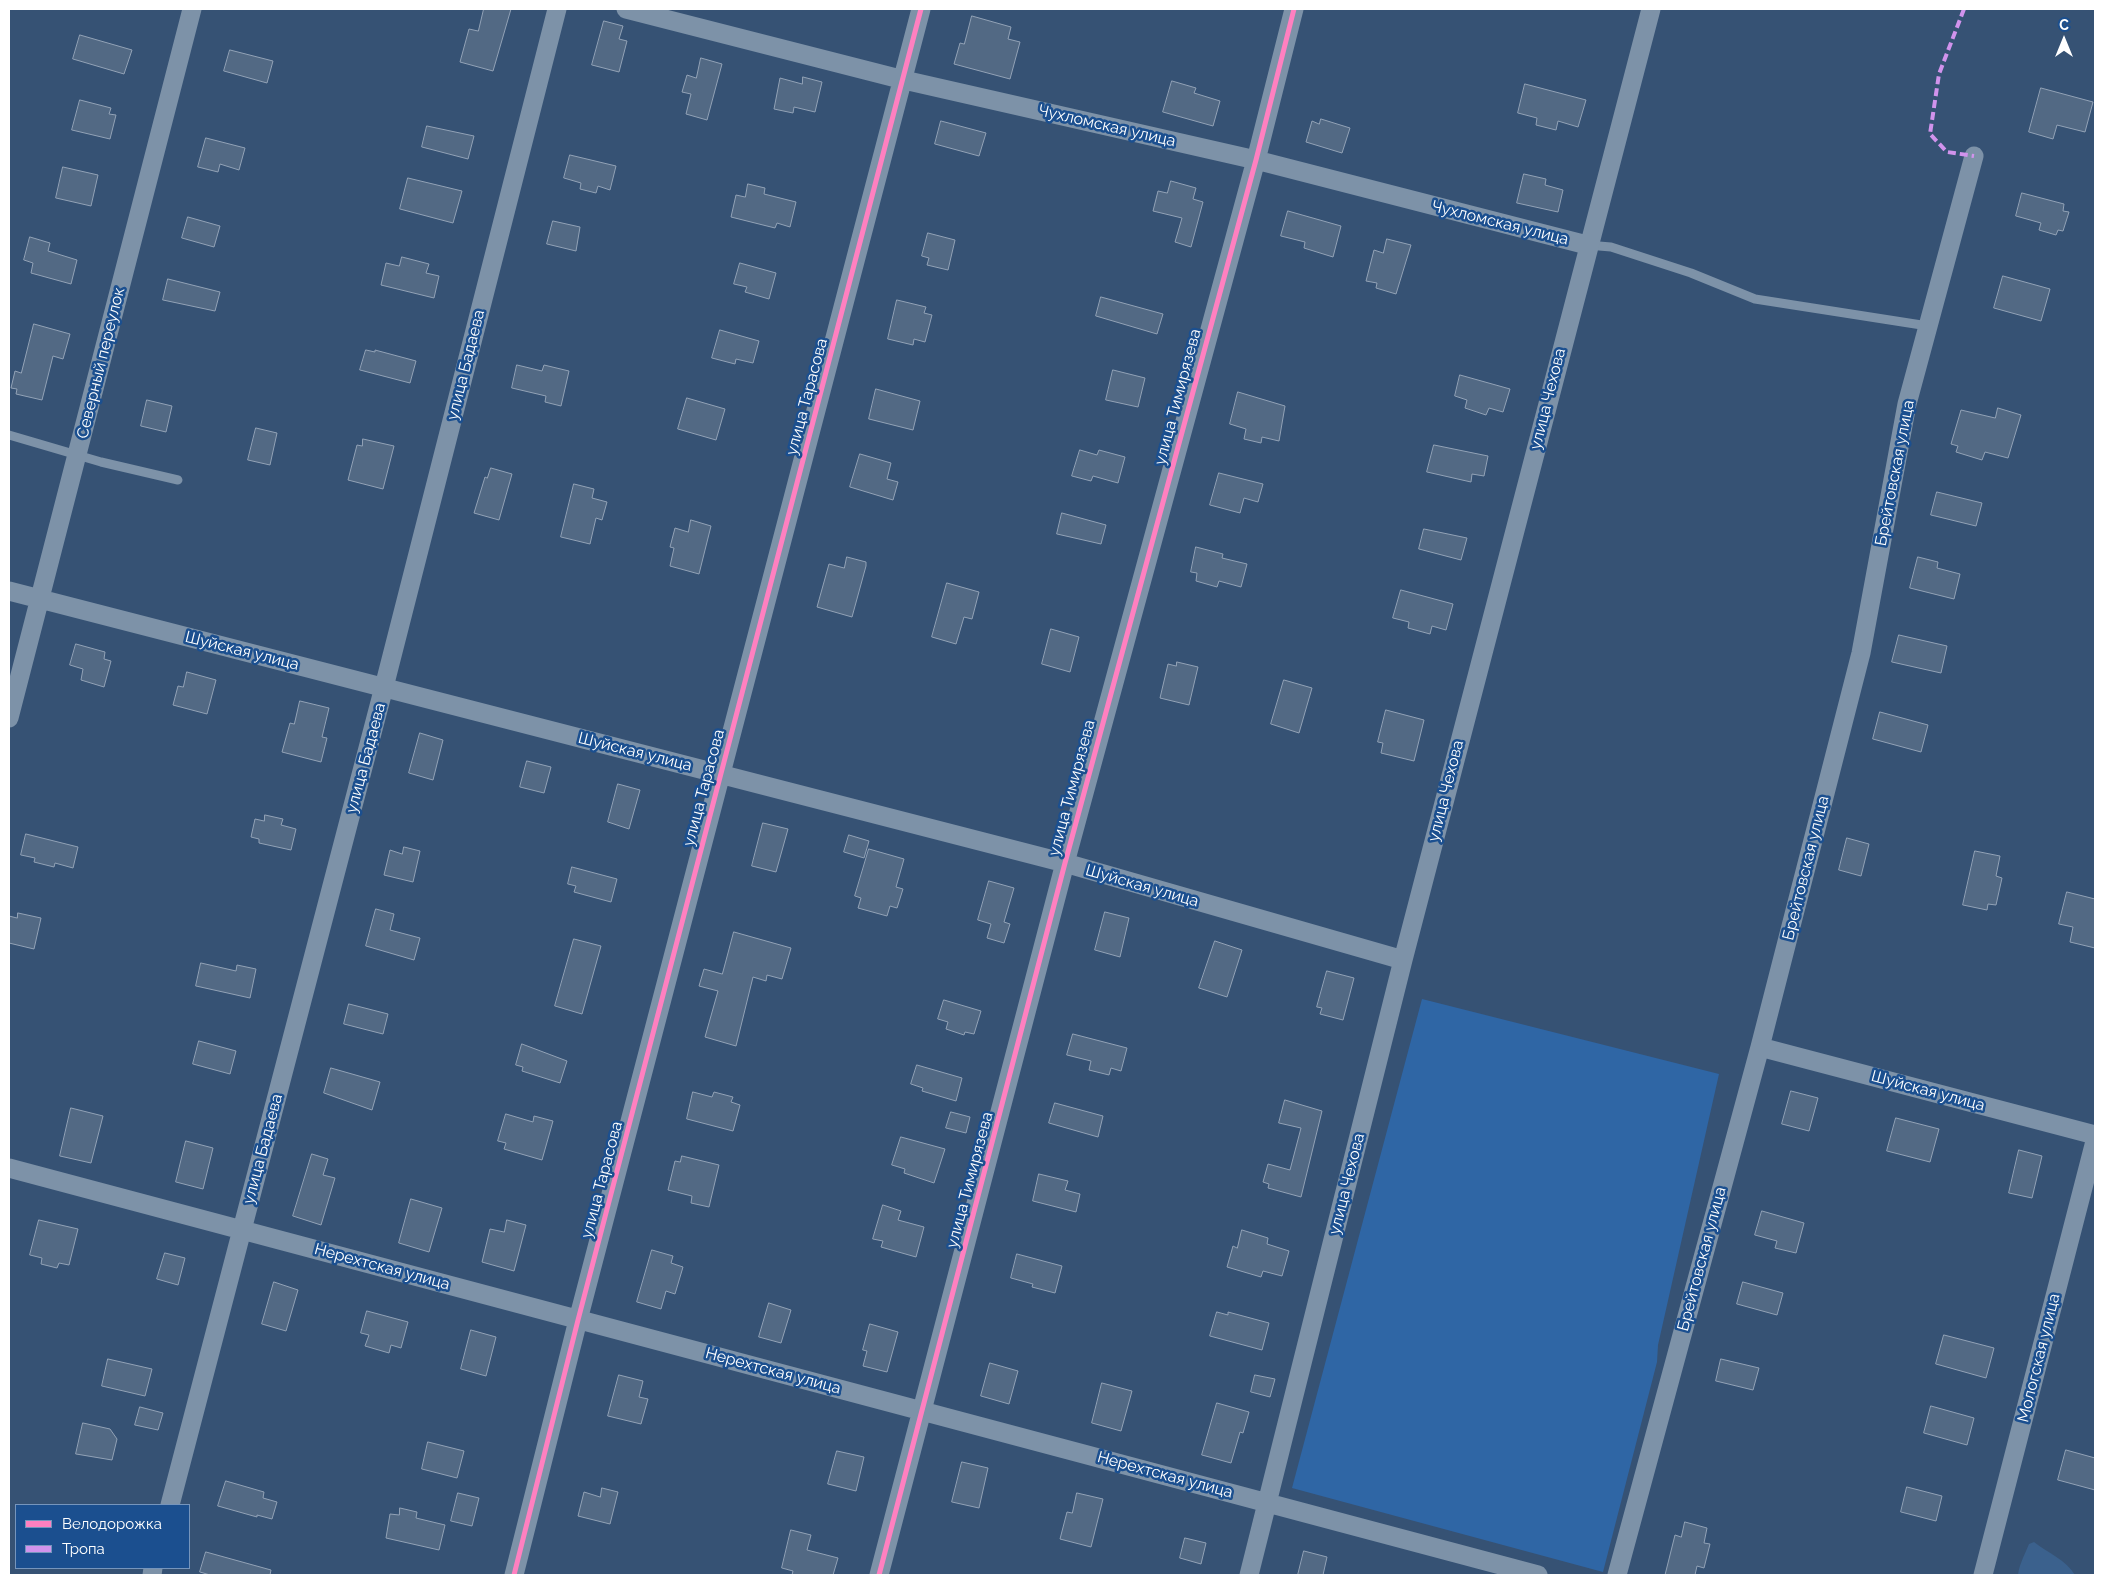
<!DOCTYPE html>
<meta charset="utf-8">
<style>
body{margin:0}
#map{position:relative;width:2104px;height:1584px;overflow:hidden;background:#365274;font-family:Raleway,sans-serif}
canvas{display:block}
.frame{position:absolute;inset:0;border:10px solid #fff;pointer-events:none}
.legend{position:absolute;left:15px;top:1504px;width:175px;height:65px;box-sizing:border-box;background:#1b4f8f;border:1px solid #7695bc;margin:0;padding:6px 9px;list-style:none;font-size:15px;color:#fff}
.legend li{display:flex;align-items:center;gap:10px;height:25px}
.legend b{width:25px;border:1px solid #7695bc}
.north{position:absolute;left:2039px;top:15px;width:50px;height:50px;-webkit-text-stroke:4px #1b4f8f;paint-order:stroke;rotate:0deg;font-size:14px;font-weight:700;line-height:20px;text-align:center;color:#fff}
.north::after{content:'';display:block;margin:auto;width:18px;height:22px;background:#fff;clip-path:polygon(50% 0,100% 100%,50% 72%,0 100%)}
</style>
<div id="map">
<canvas width="2104" height="1584"></canvas>
<div class="frame"></div>
<ul class="legend">
<li><b style="height:6px;background:#ff80c0"></b>Велодорожка</li>
<li><b style="height:6px;background:#d193ec"></b>Тропа</li>
</ul>
<div class="north">С</div>
</div>
<script>
const ctx = document.querySelector('canvas').getContext('2d');
ctx.lineJoin = 'round';
function paint(path, color) {
  ctx.fillStyle = color;
  ctx.fill(path, 'evenodd');
}
function strokePath(path, color, width, dash) {
  ctx.strokeStyle = color;
  ctx.lineWidth = width;
  ctx.lineCap = dash ? 'butt' : 'round';
  ctx.setLineDash(dash || []);
  ctx.stroke(path);
}
function write(font, color, halo, rows, align = 'center') {
  ctx.font = font + ' Raleway,sans-serif';
  ctx.lineWidth = 5;
  ctx.setLineDash([]);
  ctx.textBaseline = 'middle';
  ctx.strokeStyle = halo;
  ctx.fillStyle = color;
  for (const [text, x, y, turn = 0] of rows) {
    ctx.save();
    ctx.translate(x, y);
    ctx.rotate((+turn || 0) * Math.PI / 180);
    ctx.textAlign = isNaN(turn) ? turn : align;
    if (halo) ctx.strokeText(text, 0, 0);
    ctx.fillText(text, 0, 0);
    ctx.restore();
  }
}
const green = new Path2D(`
 M 1422,999 L 1719,1074 L 1658,1345 L 1657,1362 L 1603,1572 L 1292,1488 Z`);
const water = new Path2D(`
 M 2034,1542 C 2048,1553 2066,1560 2075,1575 L 2018,1575 C 2019,1565 2025,1554 2029,1544 Z`);
const building = new Path2D(`
 M 484,9 L 511,9 L 493,71 L 460,62 L 469,29 L 478,31 Z
 M 972,16 L 1011,27 L 1008,39 L 1020,42 L 1010,79 L 954,64 L 960,43 L 964,44 Z
 M 604,21 L 623,26 L 619,39 L 627,41 L 619,72 L 592,65 Z
 M 80,35 L 132,50 L 124,74 L 73,59 Z
 M 230,50 L 273,61 L 267,83 L 224,71 Z
 M 701,58 L 722,64 L 707,120 L 686,114 L 691,94 L 682,92 L 687,75 L 696,78 Z
 M 803,77 L 822,82 L 815,112 L 794,107 L 793,113 L 774,109 L 780,78 L 802,84 Z
 M 1172,81 L 1196,88 L 1194,93 L 1220,101 L 1213,126 L 1163,112 Z
 M 1525,84 L 1586,100 L 1578,127 L 1558,121 L 1556,130 L 1536,125 L 1537,118 L 1518,113 Z
 M 2041,88 L 2093,102 L 2085,132 L 2057,125 L 2053,139 L 2029,132 Z
 M 80,100 L 111,108 L 109,114 L 116,115 L 110,139 L 72,130 Z
 M 1321,119 L 1350,128 L 1342,153 L 1306,142 L 1312,121 L 1319,124 Z
 M 941,121 L 986,133 L 979,156 L 935,144 Z
 M 427,126 L 474,136 L 468,159 L 422,147 Z
 M 206,138 L 245,148 L 239,170 L 220,164 L 218,172 L 198,167 Z
 M 570,155 L 616,166 L 610,190 L 598,186 L 596,193 L 580,189 L 581,183 L 564,178 Z
 M 63,167 L 98,175 L 91,206 L 56,198 Z
 M 1524,174 L 1546,179 L 1545,185 L 1563,190 L 1558,212 L 1517,203 Z
 M 408,178 L 462,191 L 453,223 L 400,209 Z
 M 1171,181 L 1196,188 L 1193,199 L 1203,202 L 1191,247 L 1175,242 L 1182,218 L 1153,211 L 1158,191 L 1167,193 Z
 M 748,184 L 765,188 L 764,194 L 796,202 L 790,227 L 777,223 L 775,228 L 731,217 L 736,195 L 745,197 Z
 M 2022,193 L 2064,204 L 2063,211 L 2069,212 L 2063,231 L 2058,230 L 2056,235 L 2039,230 L 2041,223 L 2016,216 Z
 M 1288,211 L 1341,226 L 1333,257 L 1304,248 L 1305,242 L 1281,236 Z
 M 188,217 L 220,226 L 214,247 L 182,238 Z
 M 553,221 L 580,227 L 576,251 L 547,244 Z
 M 928,233 L 955,240 L 948,270 L 927,265 L 929,258 L 922,256 Z
 M 30,237 L 50,243 L 48,251 L 77,260 L 71,284 L 31,273 L 33,263 L 24,260 Z
 M 1387,239 L 1411,245 L 1396,294 L 1376,288 L 1377,283 L 1366,281 L 1374,250 L 1383,253 Z
 M 402,257 L 429,264 L 426,273 L 439,276 L 434,298 L 381,285 L 386,263 L 399,266 Z
 M 740,263 L 776,273 L 769,299 L 745,292 L 747,287 L 734,284 Z
 M 2003,276 L 2050,289 L 2041,321 L 1994,308 Z
 M 168,279 L 220,292 L 215,311 L 163,300 Z
 M 1101,297 L 1163,314 L 1157,334 L 1096,316 Z
 M 897,300 L 926,307 L 924,313 L 932,315 L 925,342 L 914,339 L 913,345 L 888,339 Z
 M 34,324 L 70,334 L 63,359 L 53,356 L 42,400 L 16,394 L 17,389 L 11,388 L 15,371 L 21,373 Z
 M 720,330 L 759,341 L 753,363 L 736,359 L 735,364 L 712,358 Z
 M 366,350 L 375,352 L 375,350 L 416,361 L 410,383 L 360,370 Z
 M 517,365 L 542,371 L 544,365 L 569,371 L 561,406 L 545,402 L 546,396 L 512,388 Z
 M 1113,370 L 1145,378 L 1138,407 L 1106,400 Z
 M 1460,375 L 1510,389 L 1503,412 L 1489,408 L 1486,415 L 1465,408 L 1467,400 L 1455,396 Z
 M 876,389 L 920,401 L 913,430 L 869,419 Z
 M 1238,392 L 1285,406 L 1279,441 L 1262,437 L 1261,443 L 1244,439 L 1246,429 L 1230,424 Z
 M 687,398 L 725,409 L 716,440 L 678,429 Z
 M 147,400 L 172,406 L 166,432 L 141,426 Z
 M 1998,408 L 2021,415 L 2008,458 L 1985,452 L 1982,460 L 1956,452 L 1958,446 L 1951,444 L 1961,410 L 1995,418 Z
 M 256,428 L 277,433 L 270,465 L 248,460 Z
 M 363,439 L 394,446 L 383,489 L 348,480 L 357,445 L 362,446 Z
 M 1434,445 L 1488,456 L 1484,476 L 1472,474 L 1471,482 L 1427,472 Z
 M 1080,450 L 1097,455 L 1099,450 L 1125,457 L 1118,483 L 1093,476 L 1091,481 L 1072,476 Z
 M 860,454 L 891,463 L 887,479 L 898,482 L 893,500 L 850,487 Z
 M 491,468 L 512,474 L 499,520 L 474,513 L 485,477 L 487,478 Z
 M 1219,473 L 1263,484 L 1258,502 L 1244,498 L 1240,513 L 1210,505 Z
 M 574,484 L 594,489 L 592,498 L 607,502 L 602,520 L 596,518 L 590,544 L 561,537 Z
 M 1937,492 L 1982,503 L 1976,526 L 1931,515 Z
 M 1062,513 L 1106,525 L 1101,544 L 1057,534 Z
 M 691,520 L 711,526 L 699,574 L 670,566 L 674,548 L 670,547 L 675,528 L 688,532 Z
 M 1424,529 L 1467,538 L 1461,560 L 1419,549 Z
 M 1196,547 L 1223,554 L 1222,558 L 1247,564 L 1241,587 L 1219,581 L 1217,587 L 1196,581 L 1197,573 L 1191,572 Z
 M 847,557 L 866,562 L 866,566 L 852,617 L 817,607 L 829,564 L 844,568 Z
 M 1918,557 L 1938,562 L 1937,568 L 1960,574 L 1954,599 L 1910,588 Z
 M 947,583 L 979,592 L 972,619 L 964,617 L 956,644 L 932,637 Z
 M 1401,590 L 1453,604 L 1446,630 L 1432,626 L 1430,634 L 1408,628 L 1409,622 L 1393,618 Z
 M 1051,629 L 1079,637 L 1070,672 L 1042,664 Z
 M 1899,635 L 1947,646 L 1941,673 L 1892,662 Z
 M 76,644 L 105,652 L 104,659 L 111,661 L 104,687 L 81,680 L 83,669 L 70,665 Z
 M 1177,662 L 1198,667 L 1189,705 L 1160,698 L 1168,664 L 1176,666 Z
 M 187,672 L 216,680 L 207,714 L 173,705 L 178,686 L 183,687 Z
 M 1284,680 L 1312,688 L 1299,733 L 1271,724 Z
 M 300,701 L 329,708 L 322,737 L 327,738 L 321,762 L 282,752 L 290,723 L 294,724 Z
 M 1386,710 L 1424,720 L 1414,761 L 1381,753 L 1383,743 L 1378,742 Z
 M 1880,712 L 1928,725 L 1921,752 L 1873,739 Z
 M 420,733 L 443,740 L 433,780 L 409,773 Z
 M 527,761 L 551,767 L 544,793 L 520,787 Z
 M 618,784 L 640,790 L 629,829 L 608,822 Z
 M 265,815 L 283,819 L 281,825 L 296,829 L 291,850 L 259,843 L 259,839 L 251,837 L 255,819 L 264,821 Z
 M 763,823 L 788,829 L 776,872 L 752,866 Z
 M 26,834 L 78,847 L 73,868 L 55,863 L 54,867 L 34,862 L 35,858 L 21,855 Z
 M 849,835 L 869,841 L 864,858 L 844,852 Z
 M 1847,838 L 1869,844 L 1861,876 L 1839,870 Z
 M 404,847 L 420,851 L 413,882 L 384,875 L 390,850 L 402,854 Z
 M 869,849 L 904,859 L 896,887 L 903,889 L 897,908 L 890,906 L 887,916 L 858,908 L 861,898 L 855,896 Z
 M 1975,851 L 2000,856 L 1996,876 L 2002,878 L 1996,905 L 1988,904 L 1987,910 L 1963,905 Z
 M 572,867 L 617,879 L 611,902 L 574,892 L 576,886 L 568,884 Z
 M 989,881 L 1014,888 L 1004,922 L 1010,924 L 1004,943 L 987,938 L 991,924 L 978,920 Z
 M 2067,892 L 2095,899 L 2095,948 L 2070,942 L 2073,927 L 2059,924 Z
 M 376,909 L 394,914 L 390,930 L 420,938 L 414,960 L 366,946 Z
 M 1105,912 L 1129,918 L 1120,957 L 1095,950 Z
 M 18,913 L 41,918 L 34,949 L 9,943 L 9,916 L 17,918 Z
 M 734,932 L 791,948 L 782,979 L 767,975 L 766,981 L 753,977 L 736,1046 L 705,1037 L 718,991 L 699,986 L 704,969 L 722,974 Z
 M 574,939 L 601,946 L 582,1014 L 555,1006 Z
 M 1215,941 L 1242,950 L 1227,997 L 1199,988 Z
 M 201,963 L 236,971 L 237,965 L 256,969 L 250,998 L 196,986 Z
 M 1327,971 L 1354,978 L 1343,1020 L 1320,1014 L 1322,1008 L 1317,1007 Z
 M 944,1000 L 981,1011 L 974,1034 L 965,1032 L 964,1035 L 946,1029 L 948,1022 L 938,1019 Z
 M 349,1004 L 388,1014 L 383,1034 L 344,1024 Z
 M 1073,1034 L 1127,1048 L 1121,1071 L 1111,1068 L 1109,1075 L 1089,1070 L 1091,1061 L 1067,1055 Z
 M 199,1041 L 236,1051 L 230,1074 L 193,1064 Z
 M 522,1044 L 567,1061 L 560,1083 L 522,1071 L 523,1067 L 516,1065 Z
 M 917,1065 L 962,1078 L 956,1101 L 922,1091 L 923,1088 L 911,1084 Z
 M 331,1068 L 380,1082 L 372,1110 L 324,1093 Z
 M 1791,1091 L 1818,1098 L 1809,1131 L 1782,1124 Z
 M 693,1092 L 712,1097 L 714,1092 L 733,1097 L 731,1102 L 740,1105 L 733,1131 L 687,1119 Z
 M 1285,1100 L 1322,1111 L 1301,1197 L 1268,1188 L 1269,1184 L 1263,1182 L 1268,1164 L 1290,1170 L 1301,1128 L 1279,1123 Z
 M 1055,1103 L 1103,1116 L 1098,1137 L 1049,1123 Z
 M 71,1108 L 103,1116 L 91,1163 L 60,1156 Z
 M 951,1112 L 970,1117 L 966,1133 L 946,1128 Z
 M 506,1114 L 533,1122 L 534,1116 L 553,1121 L 542,1160 L 504,1149 L 506,1143 L 498,1141 Z
 M 1896,1118 L 1939,1129 L 1930,1162 L 1887,1151 Z
 M 901,1137 L 945,1149 L 934,1183 L 904,1173 L 905,1169 L 892,1165 Z
 M 186,1141 L 213,1148 L 203,1189 L 176,1182 Z
 M 2019,1150 L 2042,1156 L 2032,1198 L 2009,1193 Z
 M 312,1154 L 328,1159 L 323,1175 L 335,1178 L 321,1225 L 293,1216 Z
 M 682,1156 L 719,1165 L 709,1207 L 691,1203 L 692,1196 L 668,1190 L 675,1161 L 680,1162 Z
 M 1039,1174 L 1068,1181 L 1065,1190 L 1080,1194 L 1076,1212 L 1033,1201 Z
 M 411,1199 L 442,1208 L 429,1252 L 399,1243 Z
 M 883,1205 L 901,1211 L 898,1220 L 924,1227 L 916,1257 L 881,1247 L 883,1241 L 873,1239 Z
 M 1762,1211 L 1804,1223 L 1796,1253 L 1775,1248 L 1777,1241 L 1755,1235 Z
 M 39,1220 L 78,1229 L 69,1265 L 59,1263 L 57,1268 L 41,1264 L 42,1258 L 30,1255 Z
 M 507,1220 L 526,1225 L 514,1271 L 482,1262 L 490,1229 L 504,1232 Z
 M 1242,1230 L 1268,1238 L 1267,1244 L 1289,1251 L 1282,1276 L 1263,1271 L 1261,1277 L 1227,1267 L 1233,1246 L 1237,1248 Z
 M 652,1250 L 673,1256 L 671,1263 L 683,1267 L 675,1294 L 666,1291 L 661,1309 L 637,1302 Z
 M 165,1253 L 185,1258 L 178,1285 L 157,1279 Z
 M 1017,1254 L 1062,1266 L 1055,1293 L 1032,1287 L 1033,1284 L 1011,1278 Z
 M 274,1282 L 298,1290 L 286,1331 L 262,1324 Z
 M 1743,1282 L 1783,1293 L 1777,1315 L 1737,1304 Z
 M 769,1303 L 791,1310 L 781,1343 L 759,1337 Z
 M 367,1311 L 408,1322 L 401,1348 L 391,1345 L 389,1353 L 365,1346 L 369,1335 L 361,1333 Z
 M 1217,1312 L 1228,1315 L 1228,1312 L 1269,1323 L 1262,1350 L 1210,1336 Z
 M 870,1324 L 898,1332 L 887,1372 L 863,1366 L 867,1351 L 863,1350 Z
 M 471,1330 L 496,1337 L 486,1376 L 461,1369 Z
 M 1944,1335 L 1994,1348 L 1986,1378 L 1936,1364 Z
 M 108,1359 L 152,1369 L 145,1396 L 102,1386 Z
 M 1721,1359 L 1759,1368 L 1753,1390 L 1716,1381 Z
 M 990,1363 L 1018,1371 L 1009,1404 L 981,1396 Z
 M 619,1375 L 643,1381 L 639,1397 L 648,1399 L 641,1424 L 608,1416 Z
 M 1255,1375 L 1275,1379 L 1270,1397 L 1251,1392 Z
 M 1102,1383 L 1132,1391 L 1121,1431 L 1092,1423 Z
 M 1217,1403 L 1249,1412 L 1243,1433 L 1240,1432 L 1231,1463 L 1202,1455 Z
 M 1931,1406 L 1974,1418 L 1967,1445 L 1924,1433 Z
 M 140,1407 L 163,1413 L 158,1430 L 135,1425 Z
 M 83,1423 L 110,1429 L 117,1439 L 112,1460 L 76,1454 Z
 M 428,1442 L 464,1451 L 457,1478 L 422,1469 Z
 M 2066,1450 L 2095,1458 L 2095,1490 L 2058,1480 Z
 M 837,1451 L 864,1457 L 856,1491 L 828,1484 Z
 M 962,1462 L 988,1468 L 979,1508 L 952,1502 Z
 M 226,1481 L 264,1492 L 263,1498 L 277,1502 L 272,1519 L 257,1515 L 257,1517 L 218,1506 Z
 M 1907,1487 L 1942,1496 L 1936,1521 L 1901,1512 Z
 M 602,1488 L 618,1492 L 610,1524 L 578,1516 L 584,1492 L 600,1497 Z
 M 458,1493 L 479,1498 L 472,1526 L 451,1521 Z
 M 1077,1493 L 1103,1499 L 1091,1547 L 1060,1539 L 1067,1512 L 1072,1513 Z
 M 400,1508 L 417,1512 L 416,1518 L 445,1525 L 439,1550 L 386,1538 L 390,1514 L 399,1515 Z
 M 1685,1522 L 1707,1528 L 1704,1543 L 1710,1544 L 1704,1568 L 1697,1566 L 1695,1575 L 1665,1575 L 1675,1535 L 1681,1537 Z
 M 791,1530 L 811,1535 L 807,1550 L 838,1558 L 833,1575 L 792,1575 L 793,1571 L 782,1568 Z
 M 1185,1538 L 1206,1543 L 1201,1564 L 1180,1558 Z
 M 1304,1551 L 1327,1557 L 1323,1575 L 1298,1575 Z
 M 206,1552 L 271,1570 L 270,1575 L 210,1575 L 200,1572 Z`);
const lane = new Path2D(`
 M 1587,245 L 1611,247 L 1691,273 L 1755,299 L 1928,326
 M 9,435 L 101,462 L 178,480`);
const street = new Path2D(`
 M 626,9 L 904,80 L 1256,160 L 1587,245
 M 9,591 L 1065,863 L 1403,960
 M 9,718 L 192,9
 M 1760,1047 L 2095,1135
 M 9,1168 L 1538,1575
 M 170,1505 L 384,687 L 557,9
 M 152,1575 L 153,1568
 M 514,1575 L 578,1320 L 921,9
 M 879,1575 L 1065,863 L 1256,160 L 1294,9
 M 1249,1575 L 1403,960 L 1651,9
 M 1617,1575 L 1760,1047 L 1861,653 L 1907,404 L 1974,156
 M 1983,1575 L 2095,1141`);
const quiet = new Path2D(`
 M 1964,9 L 1939,74 L 1930,134 L 1947,152 L 1974,156`);
const cycleway = new Path2D(`
 M 514,1575 L 578,1320 L 921,9
 M 879,1575 L 1065,863 L 1256,160 L 1294,9`);
const streetNames = [
 ["Чухломская улица",1107,126,13],
 ["Чухломская улица",1500,223,14],
 ["Северный переулок",101,363,-76],
 ["улица Бадаева",466,365,-76],
 ["улица Тарасова",807,397,-75],
 ["улица Тимирязева",1178,397,-75],
 ["улица Чехова",1548,399,-76],
 ["Брейтовская улица",1895,473,-79],
 ["Шуйская улица",242,651,14],
 ["Шуйская улица",635,752,14],
 ["улица Бадаева",366,758,-75],
 ["улица Тарасова",704,788,-75],
 ["улица Тимирязева",1072,788,-75],
 ["улица Чехова",1446,791,-76],
 ["Брейтовская улица",1806,868,-76],
 ["Шуйская улица",1142,886,16],
 ["Шуйская улица",1928,1091,15],
 ["улица Бадаева",263,1149,-75],
 ["улица Тарасова",602,1180,-75],
 ["улица Тимирязева",970,1180,-75],
 ["улица Чехова",1347,1184,-76],
 ["Брейтовская улица",1702,1259,-75],
 ["Нерехтская улица",382,1267,15],
 ["Мологская улица",2039,1358,-76],
 ["Нерехтская улица",773,1371,15],
 ["Нерехтская улица",1165,1475,15]
];
paint(green, '#2f66a5');
paint(water, '#3b618d');
paint(building, '#526984');
strokePath(building, '#92a2b6', 1);
strokePath(lane, '#7d92a8', 9);
strokePath(street, '#7d92a8', 19);
strokePath(quiet, '#d193ec', 4, [8, 4]);
strokePath(cycleway, '#ff80c0', 5);
write('16px', '#fff', '#1b4f8f', streetNames);
</script>
